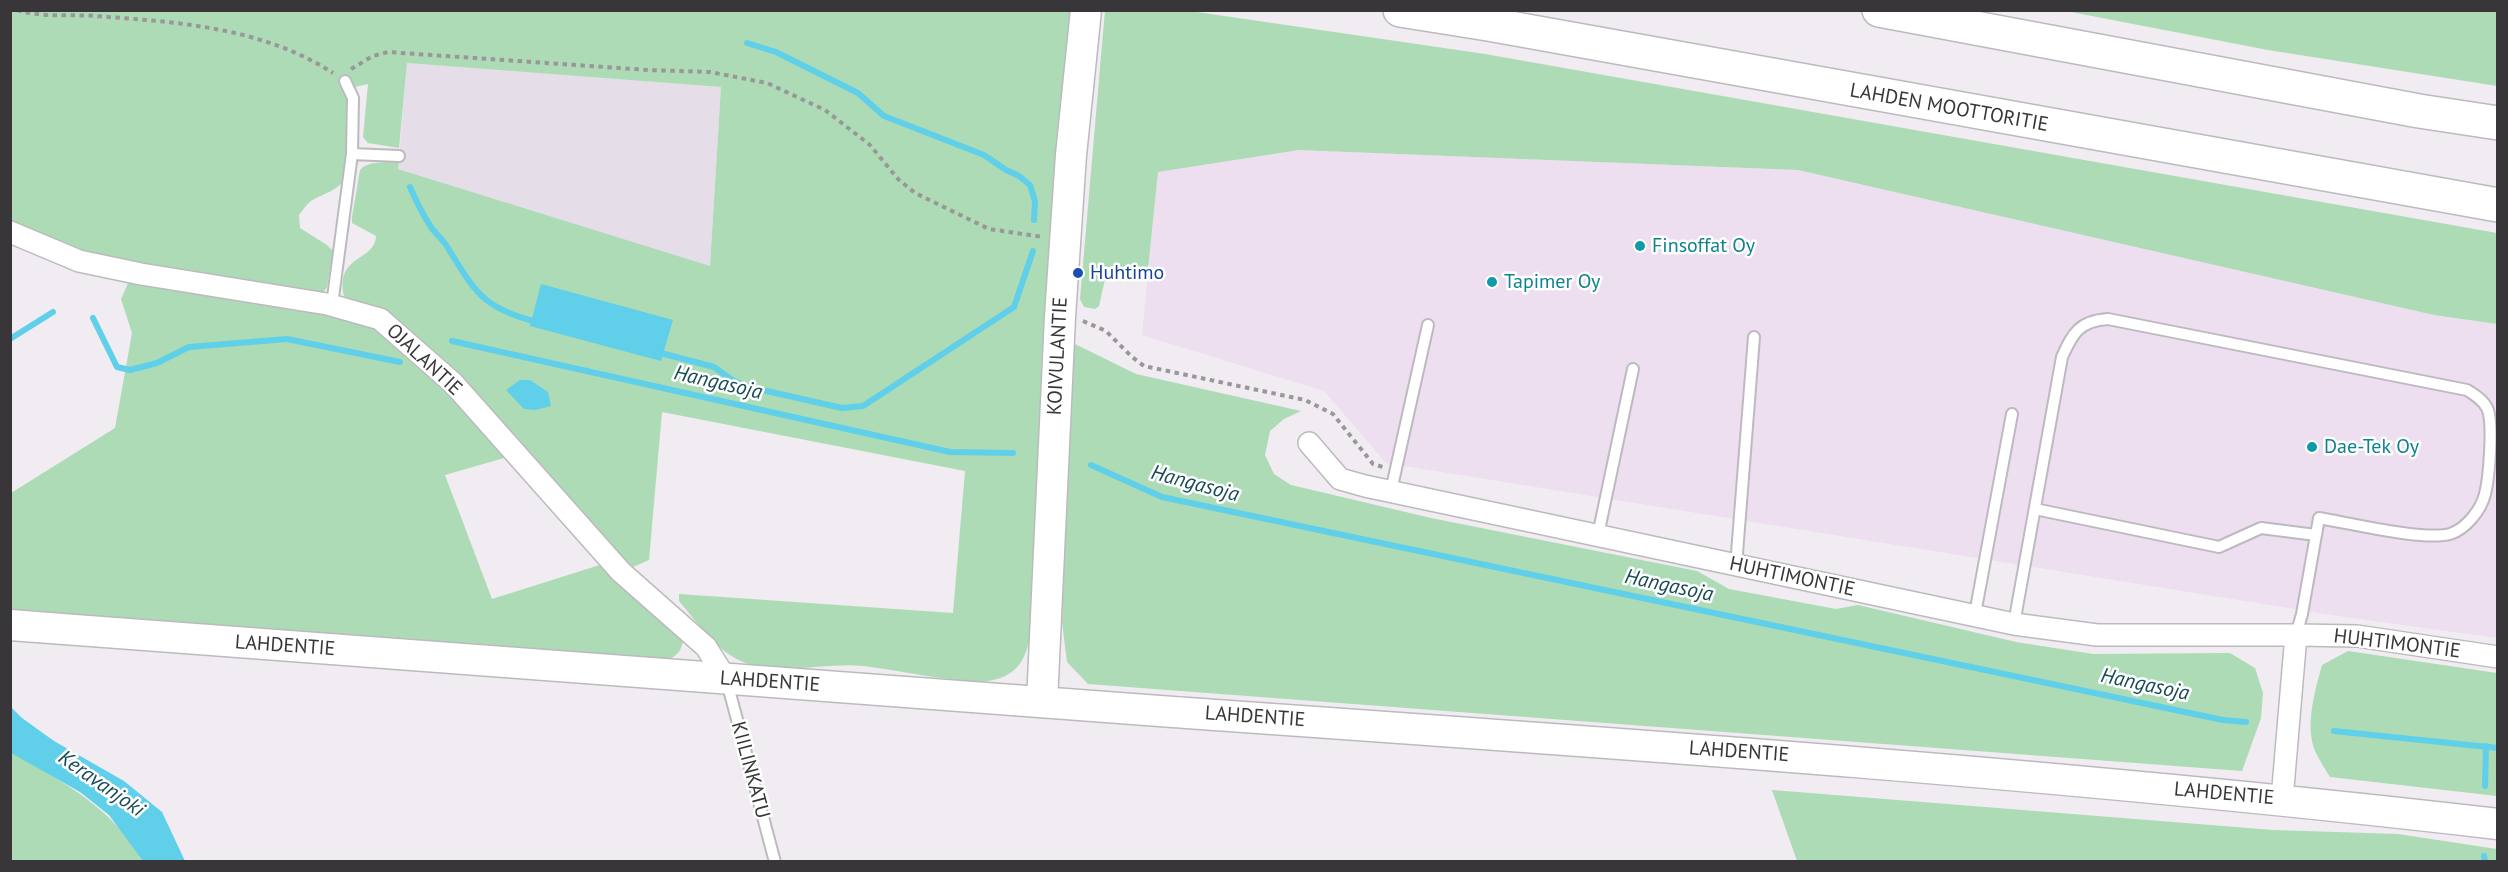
<!DOCTYPE html>
<style>
body{margin:0}
#map{position:relative;width:2508px;height:872px;overflow:hidden;background:#f0ecf1;font-family:"PT Sans",sans-serif}
canvas{display:block}
.frame{position:absolute;inset:0;border:12px solid #383638;pointer-events:none}
</style>
<div id="map">
<canvas width="2508" height="872"></canvas>
<div class="frame"></div>
</div>
<script>
const ctx = document.querySelector('canvas').getContext('2d');
ctx.lineJoin = 'round';
function paint(path, color) {
  ctx.fillStyle = color;
  ctx.fill(path, 'evenodd');
}
function strokePath(path, color, width, dash) {
  ctx.strokeStyle = color;
  ctx.lineWidth = width;
  ctx.lineCap = dash ? 'butt' : 'round';
  ctx.setLineDash(dash || []);
  ctx.stroke(path);
}
function write(font, color, halo, rows, align = 'center') {
  ctx.font = font + ' "PT Sans",sans-serif';
  ctx.lineWidth = 5;
  ctx.setLineDash([]);
  ctx.textBaseline = 'middle';
  ctx.strokeStyle = halo;
  ctx.fillStyle = color;
  for (const [text, x, y, turn = 0] of rows) {
    ctx.save();
    ctx.translate(x, y);
    ctx.rotate((+turn || 0) * Math.PI / 180);
    ctx.textAlign = isNaN(turn) ? turn : align;
    if (halo) ctx.strokeText(text, 0, 0);
    ctx.fillText(text, 0, 0);
    ctx.restore();
  }
}
const commercial = new Path2D(`
 M 1299,150 L 1798,170 L 2434,315 L 2497,324 L 2497,638 L 2338,616 L 1386,463 L 1324,391 L 1142,335 L 1158,172 Z`);
const built = new Path2D(`
 M 407,63 L 721,87 L 710,267 L 398,169 Z`);
const green = new Path2D(`
 M 1105,10 L 1190,11 L 1485,54 L 2497,233 L 2497,324 L 2434,315 L 1798,170 L 1299,150 L 1158,172 L 1147,280 L 1105,279 L 1099,306 L 1095,309 L 1084,307 L 1080,299 Z
 M 10,11 L 1077,11 L 1032,624 C 1027,659 1020,678 981,682 C 942,680 903,671 863,666 C 824,662 769,679 733,657 C 712,644 695,620 679,601 L 679,594 L 953,613 L 965,471 L 662,412 L 649,560 L 633,567 L 545,479 L 344,296 C 335,254 375,262 376,236 L 352,223 L 352,217 L 360,170 C 369,160 386,163 399,162 L 398,169 L 710,266 L 721,87 L 407,63 L 399,148 L 368,143 L 363,137 L 368,84 L 346,89 C 351,102 351,164 345,177 C 340,191 321,194 311,201 C 306,205 302,211 299,215 L 300,228 L 327,245 L 333,251 L 327,287 L 323,293 L 313,294 L 89,253 L 45,240 L 11,222 Z
 M 2066,11 L 2498,11 L 2497,86 L 2268,50 Z
 M 129,281 L 326,311 L 376,326 L 461,401 L 504,458 L 445,475 L 492,599 L 603,564 L 684,637 C 682,650 677,658 664,660 L 11,610 L 11,493 L 115,428 L 132,333 L 121,299 Z
 M 1073,343 L 1136,374 L 1301,411 L 1284,419 L 1270,431 L 1265,455 L 1274,474 L 1291,485 L 1431,518 L 1697,571 L 1729,589 L 1836,609 L 1858,605 L 2016,642 L 2093,654 L 2230,653 L 2255,668 L 2263,693 L 2261,718 L 2242,771 L 1088,684 L 1067,662 L 1062,622 Z
 M 2348,651 L 2497,673 L 2497,796 L 2330,777 C 2325,769 2320,761 2316,753 C 2304,727 2315,691 2322,665 Z
 M 10,752 C 68,785 107,804 144,861 L 11,861 Z
 M 1772,790 L 2273,830 L 2398,834 L 2497,849 L 2497,861 L 1797,861 Z`);
const water = new Path2D(`
 M 541,284 L 673,320 L 661,361 L 530,326 Z
 M 520,380 L 530,380 L 548,392 L 551,406 L 535,410 L 524,409 L 506,390 Z
 M 10,706 L 22,718 L 54,741 L 124,781 L 162,812 L 185,861 L 143,861 L 109,815 L 80,792 L 11,753 Z`);
const stream = new Path2D(`
 M 747,43 L 776,52 L 858,93 L 884,116 L 984,155 L 1006,170 L 1019,176 L 1030,185 L 1035,201 L 1034,220
 M 410,187 C 416,201 423,215 431,227 C 436,234 442,239 446,245 C 475,291 481,308 537,322
 M 93,318 L 117,367 L 130,370 L 157,363 L 189,347 L 287,339 L 400,362
 M 10,339 L 53,312
 M 452,341 L 950,452 L 1013,453
 M 657,352 L 714,367 L 732,380 L 749,387 L 842,408 L 863,406 L 1014,307 L 1033,251
 M 1091,465 L 1162,497 L 2223,720 L 2246,722
 M 2334,731 L 2498,748
 M 2485,786 L 2486,746
 M 2484,856 L 2485,862`);
const path = new Path2D(`
 M 17,10 C 43,18 69,14 95,16 C 177,22 262,27 333,73
 M 351,69 L 373,56 L 388,52 L 648,70 L 710,72 L 767,83 L 825,110 L 870,145 L 898,179 L 915,193 L 989,229 L 1043,237
 M 1083,321 L 1106,331 L 1131,356 L 1144,366 L 1305,400 L 1333,414 L 1373,464 L 1383,467`);
const lane = new Path2D(`
 M 352,154 L 399,156
 M 332,305 L 352,154 L 353,98 L 345,81
 M 1391,491 L 1428,325
 M 2035,509 L 2219,547 L 2261,528 L 2316,535
 M 1598,535 L 1633,369
 M 1736,566 L 1754,337
 M 1975,614 L 2012,414
 M 2014,624 L 2062,357 C 2073,333 2079,321 2108,319 L 2467,390 C 2475,395 2483,400 2487,408 C 2494,422 2489,478 2485,494 C 2481,510 2466,529 2450,534 C 2424,541 2349,523 2319,518 L 2302,614 L 2296,635
 M 727,682 L 775,862`);
const street = new Path2D(`
 M 10,232 L 79,261 L 141,274 L 327,304 L 380,319 L 453,383 L 621,572 L 706,647 L 726,679
 M 1309,443 L 1340,479 L 1365,486 L 2014,624 L 2097,635 L 2296,635 L 2282,799
 M 2296,635 L 2357,636 L 2498,657`);
const secondary = new Path2D(`
 M 10,625 C 398,654 786,684 1173,712 C 1615,743 2057,773 2498,824
 M 1042,702 L 1060,317 L 1071,155 L 1086,10`);
const highway = new Path2D(`
 M 1400,10 L 1488,24 L 2498,205
 M 1879,10 L 2419,111 L 2498,123`);
const markers = [
 [1640,246,6,"#0f9aa8"],
 [1078,273,6,"#1a4fb4"],
 [1492,282,6,"#0f9aa8"],
 [2312,447,6,"#0f9aa8"]
];
const streetNames = [
 ["LAHDEN MOOTTORITIE",1949,108,10],
 ["KOIVULANTIE",1058,356,-87],
 ["OJALANTIE",424,360,43],
 ["HUHTIMONTIE",1792,577,12],
 ["HUHTIMONTIE",2397,644,7],
 ["LAHDENTIE",285,646,4],
 ["LAHDENTIE",770,682,4],
 ["LAHDENTIE",1255,717,4],
 ["LAHDENTIE",1739,752,4],
 ["KIILINKATU",750,770,75],
 ["LAHDENTIE",2224,794,5]
];
const cultureNames = [
 ["Finsoffat Oy",1652,246],
 ["Tapimer Oy",1504,282],
 ["Dae-Tek Oy",2324,447]
];
const transitNames = [
 ["Huhtimo",1090,273]
];
const waterNames = [
 ["Hangasoja",718,383,13],
 ["Hangasoja",1195,484,15],
 ["Hangasoja",1669,586,12],
 ["Hangasoja",2145,685,12],
 ["Keravanjoki",101,784,35]
];
paint(commercial, '#eddef0');
paint(built, '#e5dde8');
paint(green, '#acdbb5');
paint(water, '#5fcfea');
strokePath(stream, '#5fcfea', 6);
strokePath(lane, '#bdbabf', 14);
strokePath(street, '#bdbabf', 24);
strokePath(secondary, '#bdbabf', 33);
strokePath(highway, '#bdbabf', 36);
strokePath(path, '#9a979b', 4, [4.5, 4.5]);
strokePath(lane, '#fff', 10);
strokePath(street, '#fff', 21);
strokePath(secondary, '#fff', 30);
strokePath(highway, '#fff', 33);
for (const [x, y, r, color] of markers) {
  const dot = new Path2D();
  dot.arc(x, y, r, 0, 2 * Math.PI);
  ctx.fillStyle = color;
  ctx.fill(dot);
  strokePath(dot, '#fff', 2);
}
write('20px', '#383638', '#fff', streetNames);
write('20px', '#0d838f', '#fff', cultureNames, 'left');
write('20px', '#164399', '#fff', transitNames, 'left');
write('italic 21px', '#184a55', '#fff', waterNames);
</script>
